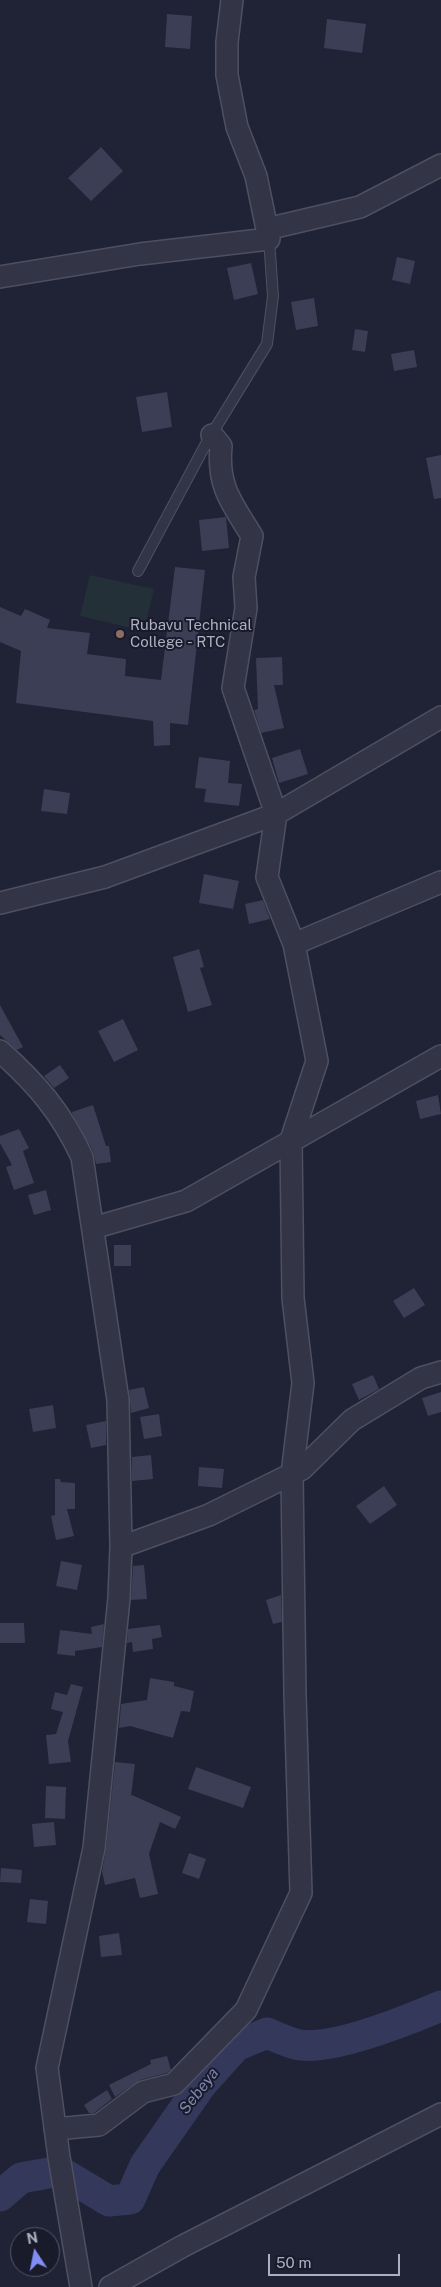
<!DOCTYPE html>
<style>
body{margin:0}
#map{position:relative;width:441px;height:2287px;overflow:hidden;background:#202335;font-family:"Public Sans",sans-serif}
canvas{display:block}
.north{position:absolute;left:10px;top:2227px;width:50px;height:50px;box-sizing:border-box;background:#191b2a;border:1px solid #545667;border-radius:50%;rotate:349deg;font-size:14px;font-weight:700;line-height:20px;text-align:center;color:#adafc3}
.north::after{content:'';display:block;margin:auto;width:18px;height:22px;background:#828df3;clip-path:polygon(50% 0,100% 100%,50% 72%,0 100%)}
.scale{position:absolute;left:268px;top:2254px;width:132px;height:22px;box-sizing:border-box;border:2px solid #adafc3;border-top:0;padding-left:6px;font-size:15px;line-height:18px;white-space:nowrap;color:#adafc3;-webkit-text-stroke:4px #191b2a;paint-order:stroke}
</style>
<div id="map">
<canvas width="441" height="2287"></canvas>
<div class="north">N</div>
<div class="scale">50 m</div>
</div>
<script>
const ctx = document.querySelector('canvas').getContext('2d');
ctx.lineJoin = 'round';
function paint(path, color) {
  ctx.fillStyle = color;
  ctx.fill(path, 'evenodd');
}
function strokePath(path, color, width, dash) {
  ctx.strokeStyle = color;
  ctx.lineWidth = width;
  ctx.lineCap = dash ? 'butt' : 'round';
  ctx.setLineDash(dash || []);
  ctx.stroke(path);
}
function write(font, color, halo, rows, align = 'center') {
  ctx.font = font + ' "Public Sans",sans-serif';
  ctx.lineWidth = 4;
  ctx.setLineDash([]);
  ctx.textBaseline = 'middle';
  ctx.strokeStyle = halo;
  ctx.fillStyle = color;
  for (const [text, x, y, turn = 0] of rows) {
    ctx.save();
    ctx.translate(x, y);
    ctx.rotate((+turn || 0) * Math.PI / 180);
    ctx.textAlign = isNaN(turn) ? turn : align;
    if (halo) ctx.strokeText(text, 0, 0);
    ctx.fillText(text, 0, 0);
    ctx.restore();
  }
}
const green = new Path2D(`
 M 90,575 L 154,589 L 144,631 L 80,616 Z`);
const river = new Path2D(`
 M 0,2196 L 21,2178 L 54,2172 L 66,2175 L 109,2201 L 130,2199 L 145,2165 L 201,2085 L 236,2046 L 267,2033 C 277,2037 289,2043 300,2045 C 334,2050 408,2020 441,2006`);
const building = new Path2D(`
 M 167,14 L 192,16 L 190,49 L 165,47 Z
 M 327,19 L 366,24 L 362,53 L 324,48 Z
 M 101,147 L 123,171 L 91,201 L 68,178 Z
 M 397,257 L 415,261 L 410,284 L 392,280 Z
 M 251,263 L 258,294 L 234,300 L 227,268 Z
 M 314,298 L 318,326 L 296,330 L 291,302 Z
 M 355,329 L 368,331 L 365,352 L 352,350 Z
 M 414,350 L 417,367 L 394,371 L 391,354 Z
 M 167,392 L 172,427 L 142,432 L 136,397 Z
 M 441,455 L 441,498 L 434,499 L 426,458 Z
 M 226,517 L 229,548 L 202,551 L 199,520 Z
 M 175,567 L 205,570 L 188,725 L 170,723 L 170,745 L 154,746 L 153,721 L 16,703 L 21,651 L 0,642 L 0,607 L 21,616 L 25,609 L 50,620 L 47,628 L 90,633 L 87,654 L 126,659 L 125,676 L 161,680 Z
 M 282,657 L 283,685 L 274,685 L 284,728 L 261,733 L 254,710 L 258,709 L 256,658 Z
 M 300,749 L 308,774 L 279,783 L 272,758 Z
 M 199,757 L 230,761 L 228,783 L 242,784 L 239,806 L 204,802 L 206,789 L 195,788 Z
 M 44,789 L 70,793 L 67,814 L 41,811 Z
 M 204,874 L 239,881 L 233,909 L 199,903 Z
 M 263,900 L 270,919 L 249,924 L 245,904 Z
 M 199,949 L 204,967 L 200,968 L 212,1005 L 188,1012 L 173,957 Z
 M 0,1005 L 23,1047 L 17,1050 L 0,1035 Z
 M 123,1019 L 138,1050 L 114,1062 L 98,1031 Z
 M 60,1065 L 69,1078 L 54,1088 L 44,1076 Z
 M 438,1095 L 441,1114 L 420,1119 L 416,1101 Z
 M 93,1105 L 106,1146 L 109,1146 L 111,1162 L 96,1164 L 93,1151 L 72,1113 L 72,1112 Z
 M 19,1129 L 29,1148 L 23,1151 L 34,1183 L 14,1190 L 6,1167 L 12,1165 L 0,1143 L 0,1136 Z
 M 46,1190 L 51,1210 L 34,1215 L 28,1195 Z
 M 114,1245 L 131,1245 L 131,1266 L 114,1266 Z
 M 414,1288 L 425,1305 L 404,1318 L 393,1301 Z
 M 373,1375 L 379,1389 L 359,1400 L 352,1384 Z
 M 144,1387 L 149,1408 L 131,1413 L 129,1390 Z
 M 441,1392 L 441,1412 L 428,1416 L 422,1398 Z
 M 53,1405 L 56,1428 L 33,1432 L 29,1409 Z
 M 159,1414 L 162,1436 L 144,1439 L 140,1417 Z
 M 106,1421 L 106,1445 L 91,1448 L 86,1425 Z
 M 151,1455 L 153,1479 L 132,1481 L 132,1457 Z
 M 199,1467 L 224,1469 L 222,1488 L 198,1486 Z
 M 55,1479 L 60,1479 L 61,1482 L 75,1483 L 75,1509 L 67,1509 L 74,1536 L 56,1540 L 51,1516 L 55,1515 Z
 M 384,1486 L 397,1505 L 370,1524 L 356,1506 Z
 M 61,1561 L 82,1565 L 77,1590 L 56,1586 Z
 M 144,1565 L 147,1599 L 131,1600 L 133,1566 Z
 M 281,1595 L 282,1622 L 273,1624 L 266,1600 Z
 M 0,1623 L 24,1623 L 25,1643 L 0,1643 Z
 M 104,1624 L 102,1647 L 75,1651 L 75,1656 L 57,1654 L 60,1630 L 92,1634 L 91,1627 Z
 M 160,1625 L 162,1637 L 152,1639 L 153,1649 L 133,1652 L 132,1642 L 127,1643 L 128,1629 Z
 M 150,1678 L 174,1682 L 174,1686 L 194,1691 L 190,1712 L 181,1711 L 173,1738 L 130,1726 L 119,1728 L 121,1704 L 147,1700 Z
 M 71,1684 L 83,1687 L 68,1741 L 71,1762 L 49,1764 L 46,1735 L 56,1734 L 63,1712 L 51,1709 L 55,1692 L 67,1695 Z
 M 115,1762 L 135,1764 L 131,1796 L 132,1795 L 181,1817 L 175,1829 L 160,1822 L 149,1854 L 158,1894 L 140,1898 L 135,1878 L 105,1885 L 102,1871 L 106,1849 Z
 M 196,1767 L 251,1787 L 243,1808 L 188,1789 Z
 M 46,1786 L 66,1787 L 65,1819 L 45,1818 Z
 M 54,1822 L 56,1845 L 34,1847 L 32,1824 Z
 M 189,1853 L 206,1859 L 199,1879 L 182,1873 Z
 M 1,1868 L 22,1870 L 21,1883 L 0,1882 Z
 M 30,1899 L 48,1901 L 46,1924 L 27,1922 Z
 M 119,1933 L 122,1955 L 101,1957 L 99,1936 Z
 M 167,2056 L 171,2070 L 167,2073 L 140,2080 L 115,2097 L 109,2085 L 151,2064 L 150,2060 Z
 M 107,2090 L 112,2099 L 94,2113 L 89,2113 L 84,2105 Z`);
const lane = new Path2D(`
 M 138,571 L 208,440 L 267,344 L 273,296 L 269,239`);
const street = new Path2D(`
 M 267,229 L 360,207 L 441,165
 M 0,277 L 140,254 L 269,239 L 256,176 L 237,127 L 227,75 L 227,42 L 232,0
 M 0,903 L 105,877 L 276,814 L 441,717
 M 294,944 L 441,882
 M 0,1051 C 37,1084 61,1112 82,1157 L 118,1400 L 121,1547 L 119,1598 L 94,1848 L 47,2068 L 59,2157 L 81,2287
 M 93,1228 L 186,1201 L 441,1056
 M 121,1547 L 209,1515 L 302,1469 L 352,1420 L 421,1378 L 441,1372
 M 55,2129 L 99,2125 L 143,2092 L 174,2084 L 246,2010 L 301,1893 L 295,1694 L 292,1474 L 303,1383 L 293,1298 L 291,1140 L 317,1061 L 294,944 L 267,877 L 276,814 L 233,688 L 246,608 L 244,577 L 252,536 C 232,503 217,487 221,446 L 212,435
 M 110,2287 L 183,2246 L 441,2114`);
const markers = [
 [120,634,5,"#8d6e63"]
];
const poiNames = [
 ["Rubavu Technical",130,625],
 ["College - RTC",130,642]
];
const waterNames = [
 ["Sebeya",199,2091,-52]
];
paint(green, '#233037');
strokePath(river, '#34395c', 31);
paint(building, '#3b3e55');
strokePath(lane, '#4e5061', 12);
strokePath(street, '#4e5061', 24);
strokePath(lane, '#333546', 10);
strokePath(street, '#333546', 21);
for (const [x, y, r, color] of markers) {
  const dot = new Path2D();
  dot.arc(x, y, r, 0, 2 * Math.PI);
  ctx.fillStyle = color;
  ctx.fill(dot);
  strokePath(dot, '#191b2a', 2);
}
write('15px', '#adafc3', '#191b2a', poiNames, 'left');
write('italic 16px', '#7e85af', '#191b2a', waterNames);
</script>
